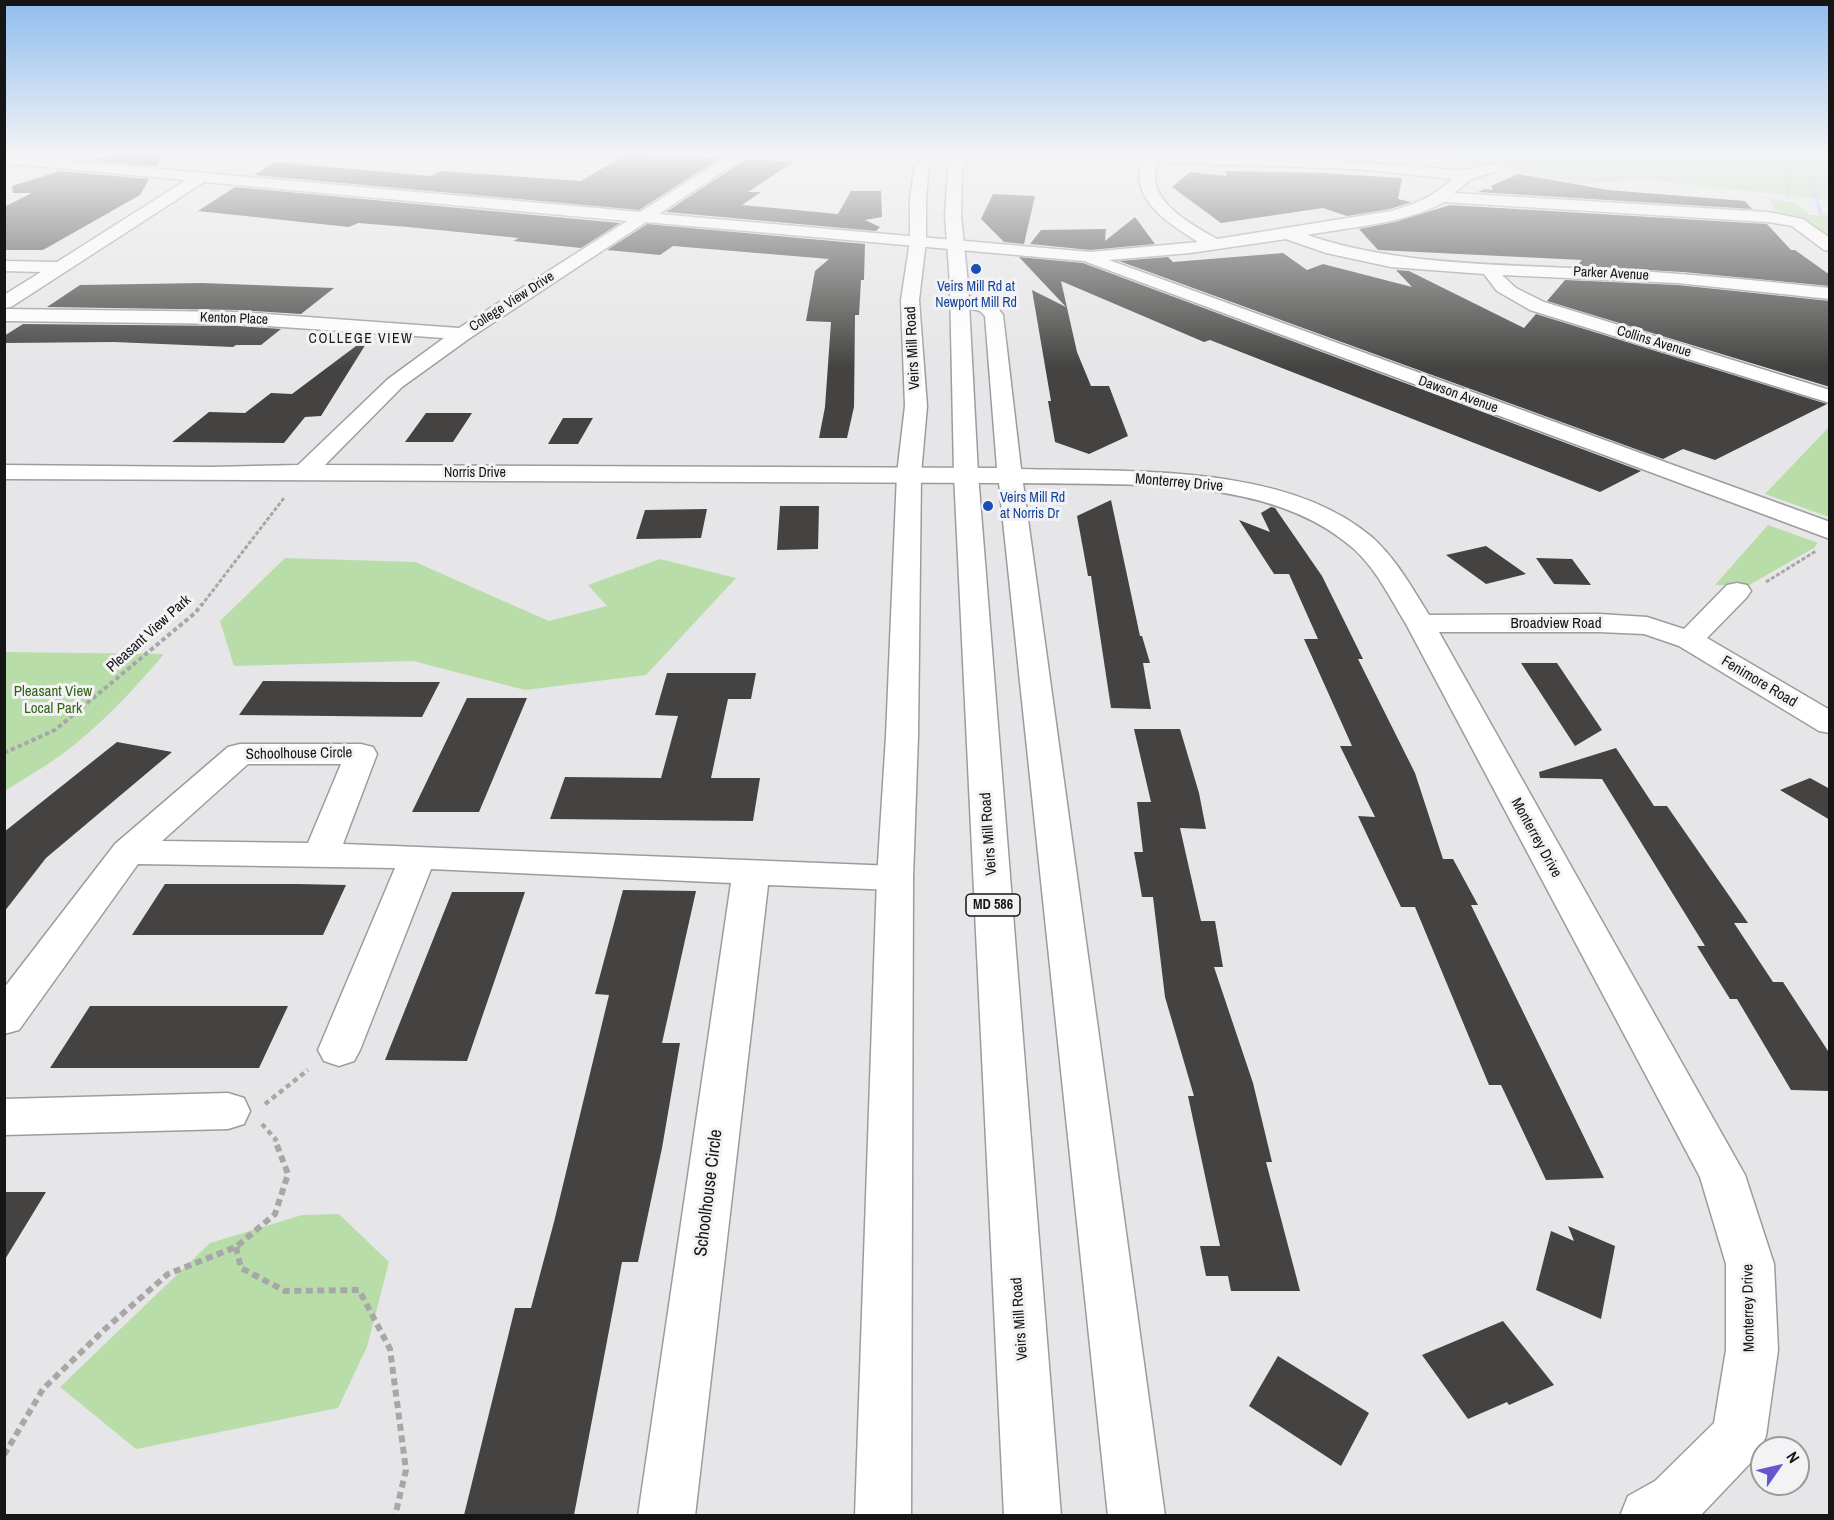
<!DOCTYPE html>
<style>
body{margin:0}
#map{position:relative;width:1834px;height:1520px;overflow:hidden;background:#e6e6e8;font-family:"Archivo Narrow",sans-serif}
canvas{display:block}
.frame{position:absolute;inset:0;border:6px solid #161617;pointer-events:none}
.north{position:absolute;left:1750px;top:1436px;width:60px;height:60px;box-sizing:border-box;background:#f3f3f5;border:2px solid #9b9b9c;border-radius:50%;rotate:56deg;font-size:16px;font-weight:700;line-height:24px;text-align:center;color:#161617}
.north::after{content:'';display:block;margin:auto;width:21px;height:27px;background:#6456cf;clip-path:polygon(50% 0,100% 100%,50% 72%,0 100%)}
</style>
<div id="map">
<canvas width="1834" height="1520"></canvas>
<div class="frame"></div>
<div class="north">N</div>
</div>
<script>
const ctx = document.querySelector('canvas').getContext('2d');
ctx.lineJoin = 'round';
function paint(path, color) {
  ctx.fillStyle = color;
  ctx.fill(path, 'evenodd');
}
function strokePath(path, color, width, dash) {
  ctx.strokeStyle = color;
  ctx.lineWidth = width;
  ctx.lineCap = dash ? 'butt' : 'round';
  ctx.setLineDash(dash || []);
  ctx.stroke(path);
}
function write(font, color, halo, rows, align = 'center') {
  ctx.font = font + ' "Archivo Narrow",sans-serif';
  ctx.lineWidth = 6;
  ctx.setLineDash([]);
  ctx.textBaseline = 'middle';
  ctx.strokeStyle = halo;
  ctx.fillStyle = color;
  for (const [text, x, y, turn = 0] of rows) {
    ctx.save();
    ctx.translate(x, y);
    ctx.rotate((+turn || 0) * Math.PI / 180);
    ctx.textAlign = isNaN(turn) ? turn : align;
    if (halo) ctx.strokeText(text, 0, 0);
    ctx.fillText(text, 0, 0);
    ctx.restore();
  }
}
const green = new Path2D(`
 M 1460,155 L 1829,155 L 1829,200 L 1640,179 L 1579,184 L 1488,164 L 1465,165 L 1456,156 Z
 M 1770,199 L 1797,203 L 1810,215 L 1829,215 L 1829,236 L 1803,219 L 1776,212 Z
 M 1829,427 L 1829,517 L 1765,494 Z
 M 1768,525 L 1818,543 L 1814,548 L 1744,588 L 1735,585 L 1715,585 Z
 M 285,558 L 415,562 L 549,621 L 607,606 L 588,585 L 660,559 L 736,578 L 646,675 L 525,690 L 413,661 L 234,666 L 220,621 Z
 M 5,652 L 164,654 C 136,687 108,718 74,745 C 52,763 28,776 5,791 Z
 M 339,1214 L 389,1262 L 367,1347 L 338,1408 L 136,1449 L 60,1387 L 210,1243 L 302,1215 Z`);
const stream = new Path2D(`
 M 1830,176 L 1830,178 L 1813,180 L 1823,214 L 1821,215 L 1819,214 L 1808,179 Z`);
const building = new Path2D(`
 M 110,155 L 164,155 L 157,166 L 92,161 Z
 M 625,155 L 722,157 L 639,210 L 254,175 L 275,162 L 431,176 L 441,171 L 581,181 Z
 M 746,159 L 793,162 L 748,192 L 761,192 L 742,205 L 838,214 L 851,191 L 881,191 L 882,217 L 865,220 L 880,227 L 876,231 L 666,212 Z
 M 60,171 L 149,179 L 140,195 L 43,250 L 4,250 L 4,207 L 32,193 L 13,193 L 12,186 Z
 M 1225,171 L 1323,173 L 1402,178 L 1398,199 L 1411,202 L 1390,209 L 1347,216 L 1323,208 L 1221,223 L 1172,187 L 1190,172 L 1227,176 Z
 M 1518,174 L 1608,190 L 1745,201 L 1752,209 L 1478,192 L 1484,189 L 1493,190 L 1491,186 Z
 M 235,187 L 620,223 L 581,248 L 513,241 L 519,238 L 408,227 L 358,223 L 349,227 L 198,211 Z
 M 993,194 L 1035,196 L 1024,244 L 1004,242 L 981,219 Z
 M 1450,205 L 1767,224 L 1791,250 L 1795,250 L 1830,275 L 1830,286 L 1683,272 L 1577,266 L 1582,260 L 1378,250 L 1359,229 L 1395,222 Z
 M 1135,217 L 1155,244 L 1090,250 L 1030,244 L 1041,230 L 1106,229 L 1105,241 Z
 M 647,224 L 865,244 L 864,280 L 861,280 L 859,315 L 855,315 L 854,407 L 847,438 L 819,438 L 825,407 L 831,322 L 806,321 L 815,271 L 829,259 L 673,246 L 660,255 L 607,250 Z
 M 1283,253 L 1307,270 L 1323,264 L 1412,287 L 1396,270 L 1409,271 L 1524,328 L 1536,314 L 1827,404 L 1715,460 L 1683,449 L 1663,459 L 1119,261 L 1168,257 L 1173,262 Z
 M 1019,257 L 1083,263 L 1641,471 L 1600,492 L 1210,340 L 1204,342 L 1061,281 L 1077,352 L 1091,386 L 1109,386 L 1128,436 L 1089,454 L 1055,442 L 1048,401 L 1051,401 L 1032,290 L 1066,307 Z
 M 1565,280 L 1678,285 L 1830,301 L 1830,387 L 1547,301 Z
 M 202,283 L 334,288 L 301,314 L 238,310 L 47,307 L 80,285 Z
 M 23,324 L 238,326 L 281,329 L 261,345 L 236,345 L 233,347 L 114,342 L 4,343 L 4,336 Z
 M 368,337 L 369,339 L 321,416 L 305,417 L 284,443 L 172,442 L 209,412 L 245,413 L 271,393 L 292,394 Z
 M 426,413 L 472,413 L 453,442 L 405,442 Z
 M 563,418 L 593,418 L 578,444 L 548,444 Z
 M 1111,500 L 1140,636 L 1142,636 L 1150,663 L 1143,663 L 1151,709 L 1111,708 L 1091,576 L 1088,576 L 1077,516 Z
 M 780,506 L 819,506 L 818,549 L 777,550 Z
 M 1271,507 L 1275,508 L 1322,576 L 1363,659 L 1358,659 L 1415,773 L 1443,859 L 1453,859 L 1478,905 L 1471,905 L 1604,1178 L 1546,1180 L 1501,1085 L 1489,1085 L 1415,907 L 1401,907 L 1358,816 L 1375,817 L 1340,746 L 1352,746 L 1304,639 L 1318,639 L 1289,574 L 1274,574 L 1239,520 L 1270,532 L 1261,513 Z
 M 707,509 L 701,538 L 636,539 L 645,510 Z
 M 1486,546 L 1526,574 L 1486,584 L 1446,555 Z
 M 1536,558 L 1572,559 L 1591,585 L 1554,584 Z
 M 1521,663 L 1557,663 L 1602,730 L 1575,746 Z
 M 667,673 L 756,673 L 751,699 L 728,699 L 711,778 L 760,778 L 753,821 L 550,819 L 565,777 L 661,778 L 678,716 L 655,715 Z
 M 263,681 L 398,682 L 440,682 L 422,717 L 239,715 Z
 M 467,698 L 527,698 L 479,812 L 412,812 Z
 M 1134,729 L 1180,729 L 1199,793 L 1206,829 L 1180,828 L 1201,921 L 1215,921 L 1223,967 L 1214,967 L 1253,1083 L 1272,1162 L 1266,1162 L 1300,1291 L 1231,1291 L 1228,1276 L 1206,1276 L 1200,1246 L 1220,1246 L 1188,1096 L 1194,1096 L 1165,997 L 1153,897 L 1142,897 L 1134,852 L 1143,852 L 1137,802 L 1151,802 Z
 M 117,742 L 172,752 L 46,858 L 4,912 L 4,832 Z
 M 1616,748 L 1654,806 L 1667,806 L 1748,923 L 1734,923 L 1773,982 L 1783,982 L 1830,1054 L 1830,1091 L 1791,1090 L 1737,999 L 1730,999 L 1697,946 L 1705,946 L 1602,779 L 1540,778 L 1539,772 Z
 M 1810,778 L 1830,789 L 1830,820 L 1780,790 Z
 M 165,884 L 297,884 L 346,885 L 323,935 L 132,935 Z
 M 623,890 L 696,891 L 662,1043 L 680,1043 L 662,1148 L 638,1262 L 622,1262 L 574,1515 L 464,1515 L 515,1308 L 531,1308 L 554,1222 L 609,995 L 595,994 Z
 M 452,892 L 525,892 L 467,1061 L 385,1060 Z
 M 90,1006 L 288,1006 L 259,1068 L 50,1068 Z
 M 4,1192 L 46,1192 L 4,1261 Z
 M 1568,1226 L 1615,1246 L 1601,1319 L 1536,1290 L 1551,1231 L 1574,1241 Z
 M 1503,1321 L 1554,1385 L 1509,1405 L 1507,1402 L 1468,1419 L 1422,1355 Z
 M 1278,1356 L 1369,1413 L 1341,1466 L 1249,1406 Z`);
const pathFar4 = new Path2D(`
 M 1788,198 L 1787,179 L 1800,155`);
const pathFar3 = new Path2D(`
 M 1766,582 L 1816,551
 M 201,606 L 284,498`);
const pathFar2 = new Path2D(`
 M 4,753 L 55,730 L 195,613 L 202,604
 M 4,769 L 4,775`);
const pathFar1 = new Path2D(`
 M 265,1104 L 308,1070
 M 262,1124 L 277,1141`);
const path = new Path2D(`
 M 236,1247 L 241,1268 L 285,1291 L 359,1290 L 390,1349 L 406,1470 L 395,1516
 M 4,1455 L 43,1389 L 105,1329 L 168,1274 L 236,1247 L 275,1214 L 288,1174 L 275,1140`);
const minor = new Path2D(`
 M 4,155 L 640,212 L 730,155 L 747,155 L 659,214 L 1090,252 L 1198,242 C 1176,228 1135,204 1140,172 C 1141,166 1145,160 1147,155 C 1249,155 1351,160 1453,170 C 1469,172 1485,162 1497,165 L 1499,168 L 1497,171 L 1471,179 L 1454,193 L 1768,212 L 1803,219 L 1830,238 L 1830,251 L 1824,250 L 1792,226 L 1768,222 L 1444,202 C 1404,224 1351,227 1307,235 C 1400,266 1497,264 1594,269 C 1673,272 1751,280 1830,288 L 1830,299 L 1678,283 L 1502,275 L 1516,288 L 1544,302 L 1830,390 L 1830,403 L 1530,310 L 1497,291 L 1484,274 L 1391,267 L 1326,253 L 1286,239 L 1190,253 L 1109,260 L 1830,522 L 1830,539 L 1084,261 L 646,222 L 470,338 L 402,387 L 325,465 L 997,468 L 985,316 L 980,311 L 952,304 L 950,300 L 952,296 L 959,294 L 994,303 L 1003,315 L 1021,469 C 1129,472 1287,463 1373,538 C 1397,560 1412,588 1429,615 L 1599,614 L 1647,617 L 1684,629 L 1727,585 L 1737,583 L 1747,585 L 1751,591 L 1747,597 L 1707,638 L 1830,710 L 1830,733 L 1819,731 L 1679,646 L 1644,634 L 1599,632 L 1439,632 L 1745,1175 L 1774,1264 L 1778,1350 L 1766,1436 L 1758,1455 L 1700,1516 L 1620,1516 L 1628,1496 L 1655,1481 L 1714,1423 L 1726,1350 L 1726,1264 L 1700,1177 L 1406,624 C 1390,598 1377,570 1354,549 C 1270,474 1128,486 1023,483 L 1165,1516 L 1108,1516 L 999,483 L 4,479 L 4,465 L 211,467 L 298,465 L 388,379 L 444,338 L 238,324 L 4,321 L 4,309 L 238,312 L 459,328 L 627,221 L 204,182 L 11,307 L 4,308 L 4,295 L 41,272 L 4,271 L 4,261 L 57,262 L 186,180 L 4,163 ZM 1158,162 L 1357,169 L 1453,179 C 1432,197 1418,203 1391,211 L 1217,239 C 1191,224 1142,199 1158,162 Z
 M 240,744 L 361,744 L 373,747 L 377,754 L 343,844 L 895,866 L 908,869 L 913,878 L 908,887 L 895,890 L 768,885 L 695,1516 L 638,1516 L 731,883 L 431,869 L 360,1050 L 354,1061 L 339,1066 L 324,1061 L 318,1050 L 395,868 L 138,864 L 19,1030 L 4,1034 L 4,988 L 115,844 L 228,747 ZM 248,764 L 341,764 L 308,843 L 162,841 Z
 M 228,1093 L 244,1098 L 250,1111 L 244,1124 L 228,1129 L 4,1135 L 4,1099 Z`);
const major = new Path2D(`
 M 924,155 L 938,155 L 929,166 L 926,197 L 926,241 L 919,300 L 927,406 L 921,474 L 918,736 L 913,878 L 911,1516 L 855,1516 L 877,878 L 886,736 L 897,474 L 905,406 L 901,300 L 910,241 L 910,197 L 915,166 Z
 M 957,155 L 971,155 L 962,169 L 961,216 L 968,284 L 978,474 L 1061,1516 L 1004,1516 L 954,474 L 950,284 L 945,216 L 948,169 Z`);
const markers = [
 [976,269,6,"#1a4fb4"],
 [988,506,6,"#1a4fb4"]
];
const farStreetnames = [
 ["Parker Avenue",1611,274,3],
 ["College View Drive",512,302,-33],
 ["Kenton Place",234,319,2],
 ["Collins Avenue",1654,342,17],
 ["Dawson Avenue",1458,395,20],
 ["Norris Drive",475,473]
];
const farTransitnames = [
 ["Veirs Mill Rd at",976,287],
 ["Newport Mill Rd",976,303],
 ["Veirs Mill Rd",1000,498,"left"],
 ["at Norris Dr",1000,514,"left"]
];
const farNeighbourhoodnames = [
 ["COLLEGE VIEW",361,339]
];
const shields = [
 [993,905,54]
];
const shieldNames = [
 ["MD 586",993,905]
];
const streetNames = [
 ["Veirs Mill Road",913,348,-93],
 ["Monterrey Drive",1179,483,5],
 ["Broadview Road",1556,624],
 ["Pleasant View Park",149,634,-42],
 ["Fenimore Road",1759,682,31],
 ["Schoolhouse Circle",299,754,-1],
 ["Veirs Mill Road",989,834,-94],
 ["Monterrey Drive",1536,838,61],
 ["Monterrey Drive",1749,1308,-91],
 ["Veirs Mill Road",1020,1319,-94]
];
const parkNames = [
 ["Pleasant View",53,692],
 ["Local Park",53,709]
];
const nearStreetnames = [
 ["Schoolhouse Circle",709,1193,-83]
];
paint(green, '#b8dda9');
paint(stream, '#a9c9f8');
paint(building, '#444341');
strokePath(minor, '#9c9c9e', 3);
strokePath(major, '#9c9c9e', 3);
strokePath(pathFar4, '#a7a7a8', 1.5, [2, 1.5]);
strokePath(pathFar3, '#a7a7a8', 3, [4, 2]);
strokePath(pathFar2, '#a7a7a8', 4, [4.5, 3]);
strokePath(pathFar1, '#a7a7a8', 4.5, [5, 4]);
strokePath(path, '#a7a7a8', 6, [7, 4.5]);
paint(minor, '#fff');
paint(major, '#fff');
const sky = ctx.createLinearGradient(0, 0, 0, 368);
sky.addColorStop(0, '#8fbcee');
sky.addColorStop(0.42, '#f4f4f5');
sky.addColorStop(1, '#f4f4f500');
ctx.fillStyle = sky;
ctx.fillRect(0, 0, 1834, 368);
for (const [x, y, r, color] of markers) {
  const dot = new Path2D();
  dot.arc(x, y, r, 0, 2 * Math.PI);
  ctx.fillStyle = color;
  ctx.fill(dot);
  strokePath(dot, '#f3f3f5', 2);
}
write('14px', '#161617', '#f3f3f5', farStreetnames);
write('14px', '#164399', '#f3f3f5', farTransitnames);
ctx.letterSpacing = '1.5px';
write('14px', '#161617', '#f3f3f5', farNeighbourhoodnames);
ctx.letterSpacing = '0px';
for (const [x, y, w] of shields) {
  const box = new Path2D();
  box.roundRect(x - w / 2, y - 11, w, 22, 4.5);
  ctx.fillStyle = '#f3f3f5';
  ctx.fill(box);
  strokePath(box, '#161617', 1.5);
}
write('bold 14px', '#161617', null, shieldNames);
write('15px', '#161617', '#f3f3f5', streetNames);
write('15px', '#326513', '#f3f3f5', parkNames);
write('18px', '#161617', '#f3f3f5', nearStreetnames);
</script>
